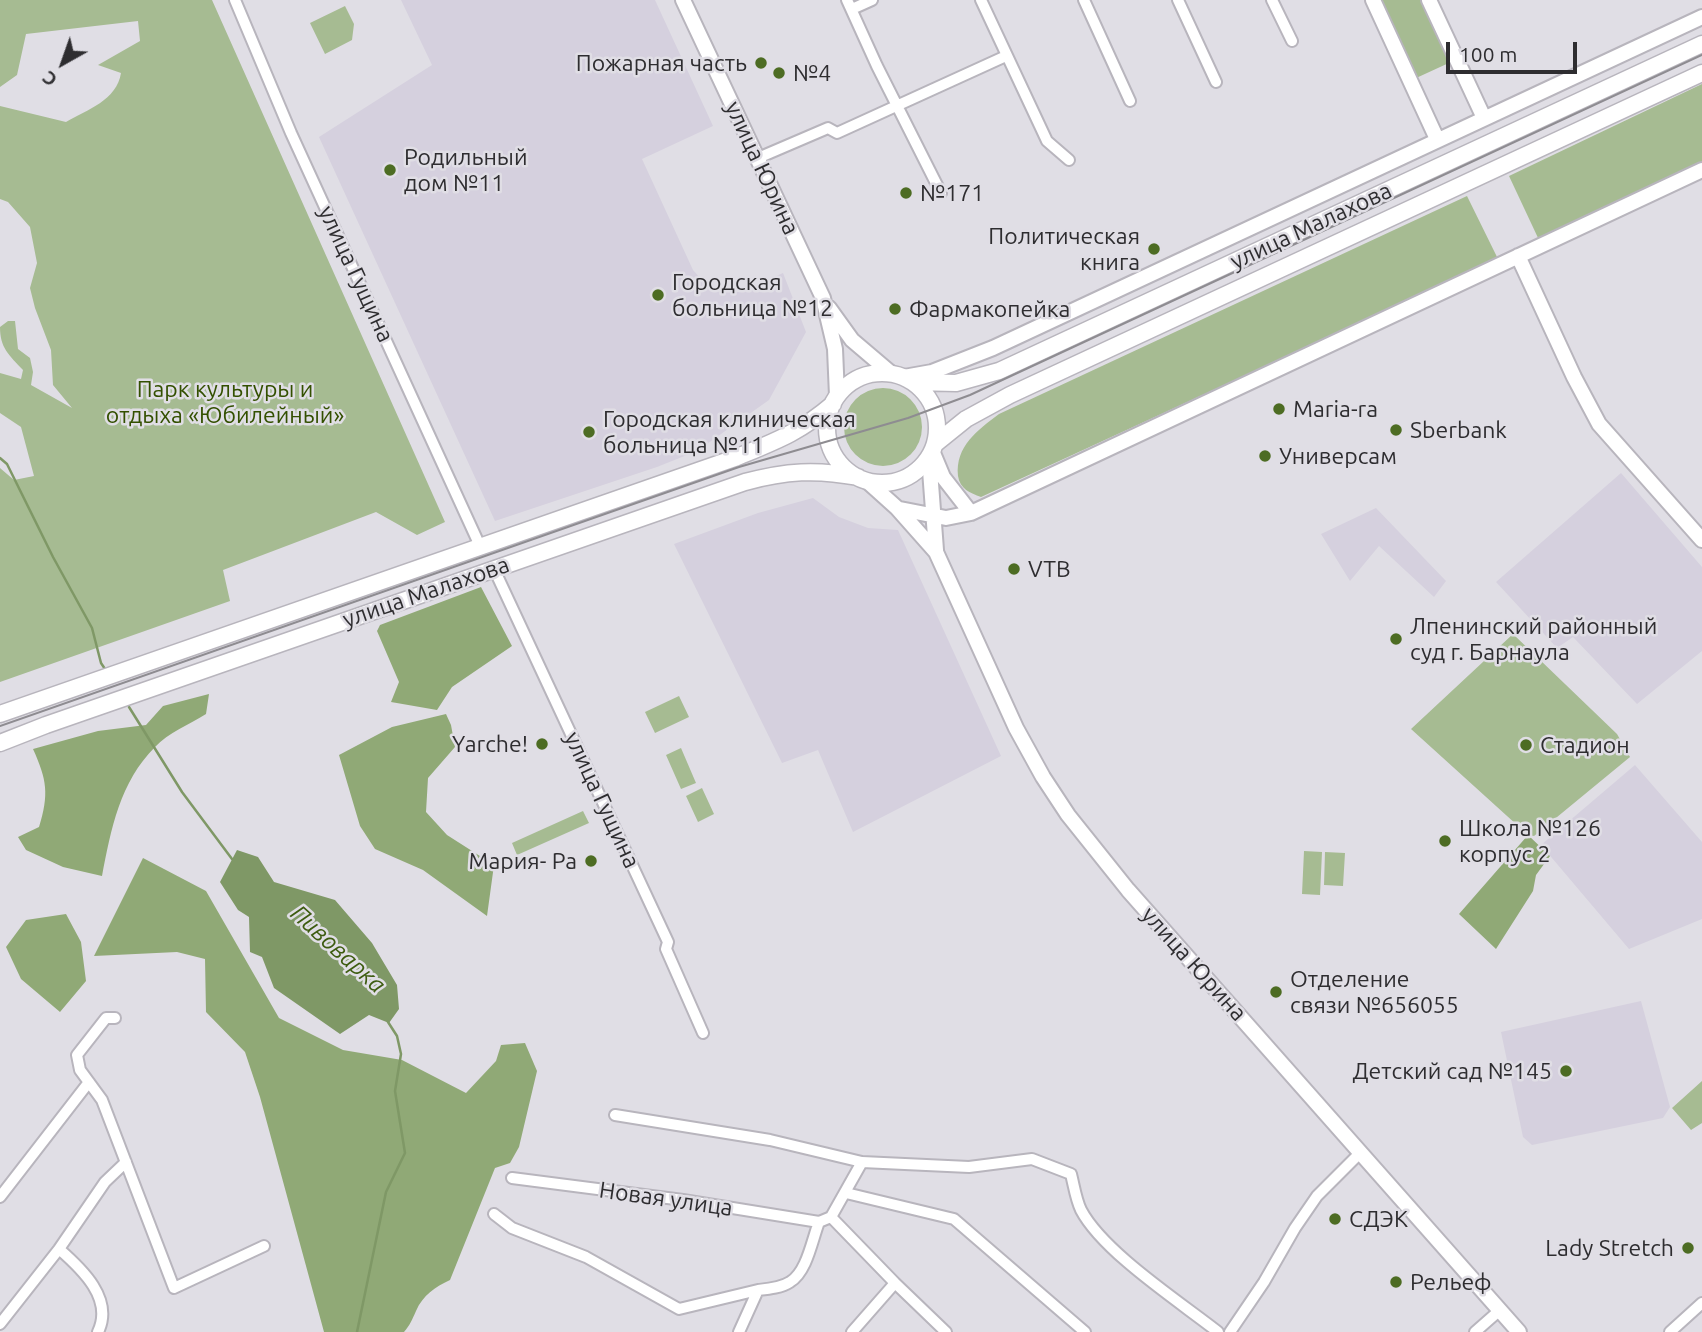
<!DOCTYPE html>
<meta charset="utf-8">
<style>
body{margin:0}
#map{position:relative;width:1702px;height:1332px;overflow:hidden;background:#e0dee5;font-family:Ubuntu,sans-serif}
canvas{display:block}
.north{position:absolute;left:28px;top:28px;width:70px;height:70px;-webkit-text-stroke:5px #e0dee5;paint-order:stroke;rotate:220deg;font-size:19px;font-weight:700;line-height:28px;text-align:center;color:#2e2d30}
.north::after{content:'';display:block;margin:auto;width:24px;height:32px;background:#2e2d30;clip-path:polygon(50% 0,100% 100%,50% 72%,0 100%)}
.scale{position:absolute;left:1446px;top:42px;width:131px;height:32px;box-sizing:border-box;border:4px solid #2e2d30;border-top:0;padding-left:9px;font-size:21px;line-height:24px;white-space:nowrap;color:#2e2d30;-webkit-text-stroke:5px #e0dee5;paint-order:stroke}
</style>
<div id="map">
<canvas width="1702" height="1332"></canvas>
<div class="north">С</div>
<div class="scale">100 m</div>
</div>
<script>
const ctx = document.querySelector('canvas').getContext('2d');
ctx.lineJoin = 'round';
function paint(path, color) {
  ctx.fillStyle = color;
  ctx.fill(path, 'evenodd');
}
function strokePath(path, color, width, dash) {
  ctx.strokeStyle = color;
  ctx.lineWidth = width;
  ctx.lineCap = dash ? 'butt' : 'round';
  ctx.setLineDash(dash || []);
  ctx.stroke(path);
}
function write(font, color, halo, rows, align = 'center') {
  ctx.font = font + ' Ubuntu,sans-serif';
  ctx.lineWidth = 5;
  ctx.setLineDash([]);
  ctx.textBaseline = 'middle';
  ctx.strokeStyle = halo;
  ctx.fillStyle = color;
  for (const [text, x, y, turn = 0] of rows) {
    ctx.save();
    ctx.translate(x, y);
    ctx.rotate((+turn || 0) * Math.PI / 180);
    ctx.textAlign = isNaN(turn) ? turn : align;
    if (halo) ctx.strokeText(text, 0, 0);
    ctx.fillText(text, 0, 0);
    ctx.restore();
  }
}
const built = new Path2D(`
 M 401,0 L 655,0 L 713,126 L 642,159 L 693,270 L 712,291 L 741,292 L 783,273 L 806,332 L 769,400 L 697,451 L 657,467 L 495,521 L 319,137 L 432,65 Z
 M 1621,473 L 1702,567 L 1702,651 L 1637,704 L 1573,637 L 1557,648 L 1496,582 Z
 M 813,498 L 839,517 L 868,528 L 898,530 L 1001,756 L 853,832 L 818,750 L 782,763 L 674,544 L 758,513 Z
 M 1376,508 L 1446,581 L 1434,597 L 1379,546 L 1350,581 L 1321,534 Z
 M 1635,765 L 1702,842 L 1702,919 L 1629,949 L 1541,845 Z
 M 1641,1001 L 1670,1107 L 1663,1118 L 1532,1145 L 1523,1137 L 1501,1032 Z`);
const green = new Path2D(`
 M 0,0 L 212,0 L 445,522 L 417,535 L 376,512 L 223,570 L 230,601 L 0,682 L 0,468 L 14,480 L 34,476 L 21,427 L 0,413 L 0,373 L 21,379 L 23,370 C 9,355 0,348 0,327 L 8,321 L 15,321 L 18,349 L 30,358 L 33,372 L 31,385 L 72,408 L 53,385 L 51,350 L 35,308 L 30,288 L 37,263 L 30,227 L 8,202 L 0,199 L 0,106 L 66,122 C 87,110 117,100 121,73 L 98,65 L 140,41 L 138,21 L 26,34 L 17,75 L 0,87 Z
 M 1378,0 L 1423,0 L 1451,62 L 1414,79 Z
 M 345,6 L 354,24 L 352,40 L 325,54 L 310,23 Z
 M 1702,84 L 1702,163 L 1539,240 L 1509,176 Z
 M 1467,196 L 1498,259 L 981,497 C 970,493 960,489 958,476 C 955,446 978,430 999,414 Z
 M844 427a39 39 0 1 1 78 0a39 39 0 1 1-78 0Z
 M 1513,634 L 1617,734 L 1630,757 L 1534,836 L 1528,835 L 1411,729 Z
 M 679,696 L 689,717 L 655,733 L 645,712 Z
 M 681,748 L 696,783 L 681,789 L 666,755 Z
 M 702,788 L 714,814 L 698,822 L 686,796 Z
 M 583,811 L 589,823 L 517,855 L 512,843 Z
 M 1304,851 L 1322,852 L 1320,895 L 1302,894 Z
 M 1325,852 L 1345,853 L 1343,886 L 1324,885 Z
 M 1702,1081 L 1702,1123 L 1691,1130 L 1672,1108 Z`);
const forest = new Path2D(`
 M 481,587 L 512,646 L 452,687 L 437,710 L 391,702 L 399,682 L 377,631 L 380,625 Z
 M 209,694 L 206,714 C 190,724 168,733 155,747 C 120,782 111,829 102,876 L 63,867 L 26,850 L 18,837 L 39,827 C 49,794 47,780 33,749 L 98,731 L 146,725 L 163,706 Z
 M 446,714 L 451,725 L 455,747 L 428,778 L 426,812 L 447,835 L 494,865 L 487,916 L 423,870 L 375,849 L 360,826 L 339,755 L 392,727 Z
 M 1528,835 L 1550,856 L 1536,875 L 1533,891 L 1496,949 L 1459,914 Z
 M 143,858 L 206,891 L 279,1018 L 343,1050 L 402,1060 L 466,1093 L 496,1061 L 501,1045 L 525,1043 L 537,1071 L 519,1147 L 510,1163 L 495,1168 L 450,1280 C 435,1287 423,1295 416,1311 C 412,1320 410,1325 404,1332 L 324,1332 L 260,1097 L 245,1052 L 206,1012 L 205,959 L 177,952 L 94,956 Z
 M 66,914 L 81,942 L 86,981 L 60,1012 L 21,979 L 6,947 L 26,920 Z`);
const water = new Path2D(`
 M 237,850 L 258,857 L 274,882 L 335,900 L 372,943 L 397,985 L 399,1009 L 389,1023 L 369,1015 L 340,1034 L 274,988 L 262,957 L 250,952 L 249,917 L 238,910 L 220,882 Z`);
const stream = new Path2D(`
 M 0,458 L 7,464 L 53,557 L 92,628 L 101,663 L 107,672
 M 129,707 L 182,792 L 232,859
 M 357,1332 L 386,1192 L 405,1153 L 395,1091 L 401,1054 L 397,1036 L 388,1022`);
const street = new Path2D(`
 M 235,0 L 291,133 L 480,546
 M 847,0 L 877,66 L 941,193
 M 981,0 L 1047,141 L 1069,160
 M 1084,0 L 1130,101
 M 1178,0 L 1216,82
 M 1272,0 L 1292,41
 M 852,9 L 872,0
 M 758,158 L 828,128 L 837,133 L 1006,56
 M 494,569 L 668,942 L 666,949 L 703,1033
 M 115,1018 L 106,1018 L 77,1055 L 80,1070 L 102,1100 L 174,1288 L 264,1246
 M 615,1115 L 770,1140 L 862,1162 L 969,1167 L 1032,1159 L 1071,1174 C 1074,1186 1076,1200 1081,1210 C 1103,1252 1180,1302 1218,1332
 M 512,1178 L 683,1200 L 819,1222
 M 846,1193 L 954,1219 L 1085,1332
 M 0,1197 L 89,1082
 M 494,1214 L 512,1228 L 586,1257 L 679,1309 L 758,1290
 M 831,1217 L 895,1283 L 946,1332
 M 59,1249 C 82,1269 114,1299 98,1332
 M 0,1324 L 59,1249 L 105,1182 L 126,1162
 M 739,1332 L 758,1290 C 768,1289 781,1288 790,1282 C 807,1272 812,1240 819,1222 L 831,1217 L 862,1162
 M 852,1332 L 895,1283
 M 1230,1332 L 1264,1282 L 1295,1228 L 1317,1196 L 1361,1152
 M 1475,1332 L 1500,1310
 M 1670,1332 L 1702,1303`);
const secondary = new Path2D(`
 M 683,0 L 823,298 L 835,349 L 837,396
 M 1373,0 L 1437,139
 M 1429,0 L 1484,118
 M 1518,256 L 1574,377 L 1599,424 L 1702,540
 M 829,308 L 852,340 L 892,374
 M 904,377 L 932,372 L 993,348 L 1702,17
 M 933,453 L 943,477 L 971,513
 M 929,457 L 936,550
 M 867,481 L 897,508 L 936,552 L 1016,728 L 1043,777 L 1068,815 L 1128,890 L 1519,1332
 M 900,509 L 946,518 L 971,513 L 1702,170`);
const primary = new Path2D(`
 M827 428a55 55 0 1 1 110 0a55 55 0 1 1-110 0Z
 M 913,382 L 956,383 L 999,371 L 1702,44
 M 935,444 L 966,419 L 1010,395 L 1702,73
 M 0,714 L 735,458 C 776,441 799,433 833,404
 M 0,743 L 46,725 L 745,482 C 786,471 816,469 858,477`);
const tram = new Path2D(`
 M 0,726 L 739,467 L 908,418 L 970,395 L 1702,55`);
const markers = [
 [761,63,7,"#4d6c23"],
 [779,73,7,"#4d6c23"],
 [390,170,7,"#4d6c23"],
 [906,193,7,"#4d6c23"],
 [1154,249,7,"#4d6c23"],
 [658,295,7,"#4d6c23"],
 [895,309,7,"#4d6c23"],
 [1279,409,7,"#4d6c23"],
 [1396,430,7,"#4d6c23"],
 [589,432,7,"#4d6c23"],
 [1265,456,7,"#4d6c23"],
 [1014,569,7,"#4d6c23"],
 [1396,639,7,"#4d6c23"],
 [542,744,7,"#4d6c23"],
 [1526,745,7,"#4d6c23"],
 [1445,841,7,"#4d6c23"],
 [591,861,7,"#4d6c23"],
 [1276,992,7,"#4d6c23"],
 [1566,1071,7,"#4d6c23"],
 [1335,1219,7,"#4d6c23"],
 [1688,1248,7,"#4d6c23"],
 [1396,1282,7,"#4d6c23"]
];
const poiNames = [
 ["Пожарная часть",747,63,"right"],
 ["№4",793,73],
 ["Родильный",404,157],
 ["дом №11",404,183],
 ["№171",920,193],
 ["Политическая",1140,236,"right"],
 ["книга",1140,262,"right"],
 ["Городская",672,282],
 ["больница №12",672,308],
 ["Фармакопейка",909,309],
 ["Maria-ra",1293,409],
 ["Городская клиническая",603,419],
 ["больница №11",603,445],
 ["Sberbank",1410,430],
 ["Универсам",1279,456],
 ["VTB",1028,569],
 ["Лпенинский районный",1410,626],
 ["суд г. Барнаула",1410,652],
 ["Yarche!",528,744,"right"],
 ["Стадион",1540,745],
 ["Школа №126",1459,828],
 ["корпус 2",1459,854],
 ["Мария- Ра",577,861,"right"],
 ["Отделение",1290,979],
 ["связи №656055",1290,1005],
 ["Детский сад №145",1552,1071,"right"],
 ["СДЭК",1349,1219],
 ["Lady Stretch",1674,1248,"right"],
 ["Рельеф",1410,1282]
];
const streetNames = [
 ["улица Юрина",762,168,65],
 ["улица Малахова",1311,226,-25],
 ["улица Гущина",356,274,65],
 ["улица Малахова",426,592,-19],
 ["улица Гущина",602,800,65],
 ["улица Юрина",1194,964,48],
 ["Новая улица",666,1199,8]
];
const parkNames = [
 ["Парк культуры и",225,389],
 ["отдыха «Юбилейный»",225,415]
];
const waterNames = [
 ["Пивоварка",338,949,42]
];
paint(built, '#d5d0de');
paint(green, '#a6bb92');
paint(forest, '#90a976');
paint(water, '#7f9866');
strokePath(stream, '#7f9866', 2.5);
strokePath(street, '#b8b5bd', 14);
strokePath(secondary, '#b8b5bd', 18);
strokePath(primary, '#b8b5bd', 19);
strokePath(street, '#fff', 10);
strokePath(secondary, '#fff', 14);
strokePath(primary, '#fff', 16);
strokePath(tram, '#8e8c91', 2);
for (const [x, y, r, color] of markers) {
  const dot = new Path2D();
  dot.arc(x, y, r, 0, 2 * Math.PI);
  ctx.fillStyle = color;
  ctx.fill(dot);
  strokePath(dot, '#e0dee5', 2.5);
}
write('23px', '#2e2d30', '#e0dee5', poiNames, 'left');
write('23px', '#2e2d30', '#e0dee5', streetNames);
write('23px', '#335000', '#e0dee5', parkNames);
write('italic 24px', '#3d5c10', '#e0dee5', waterNames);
</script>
